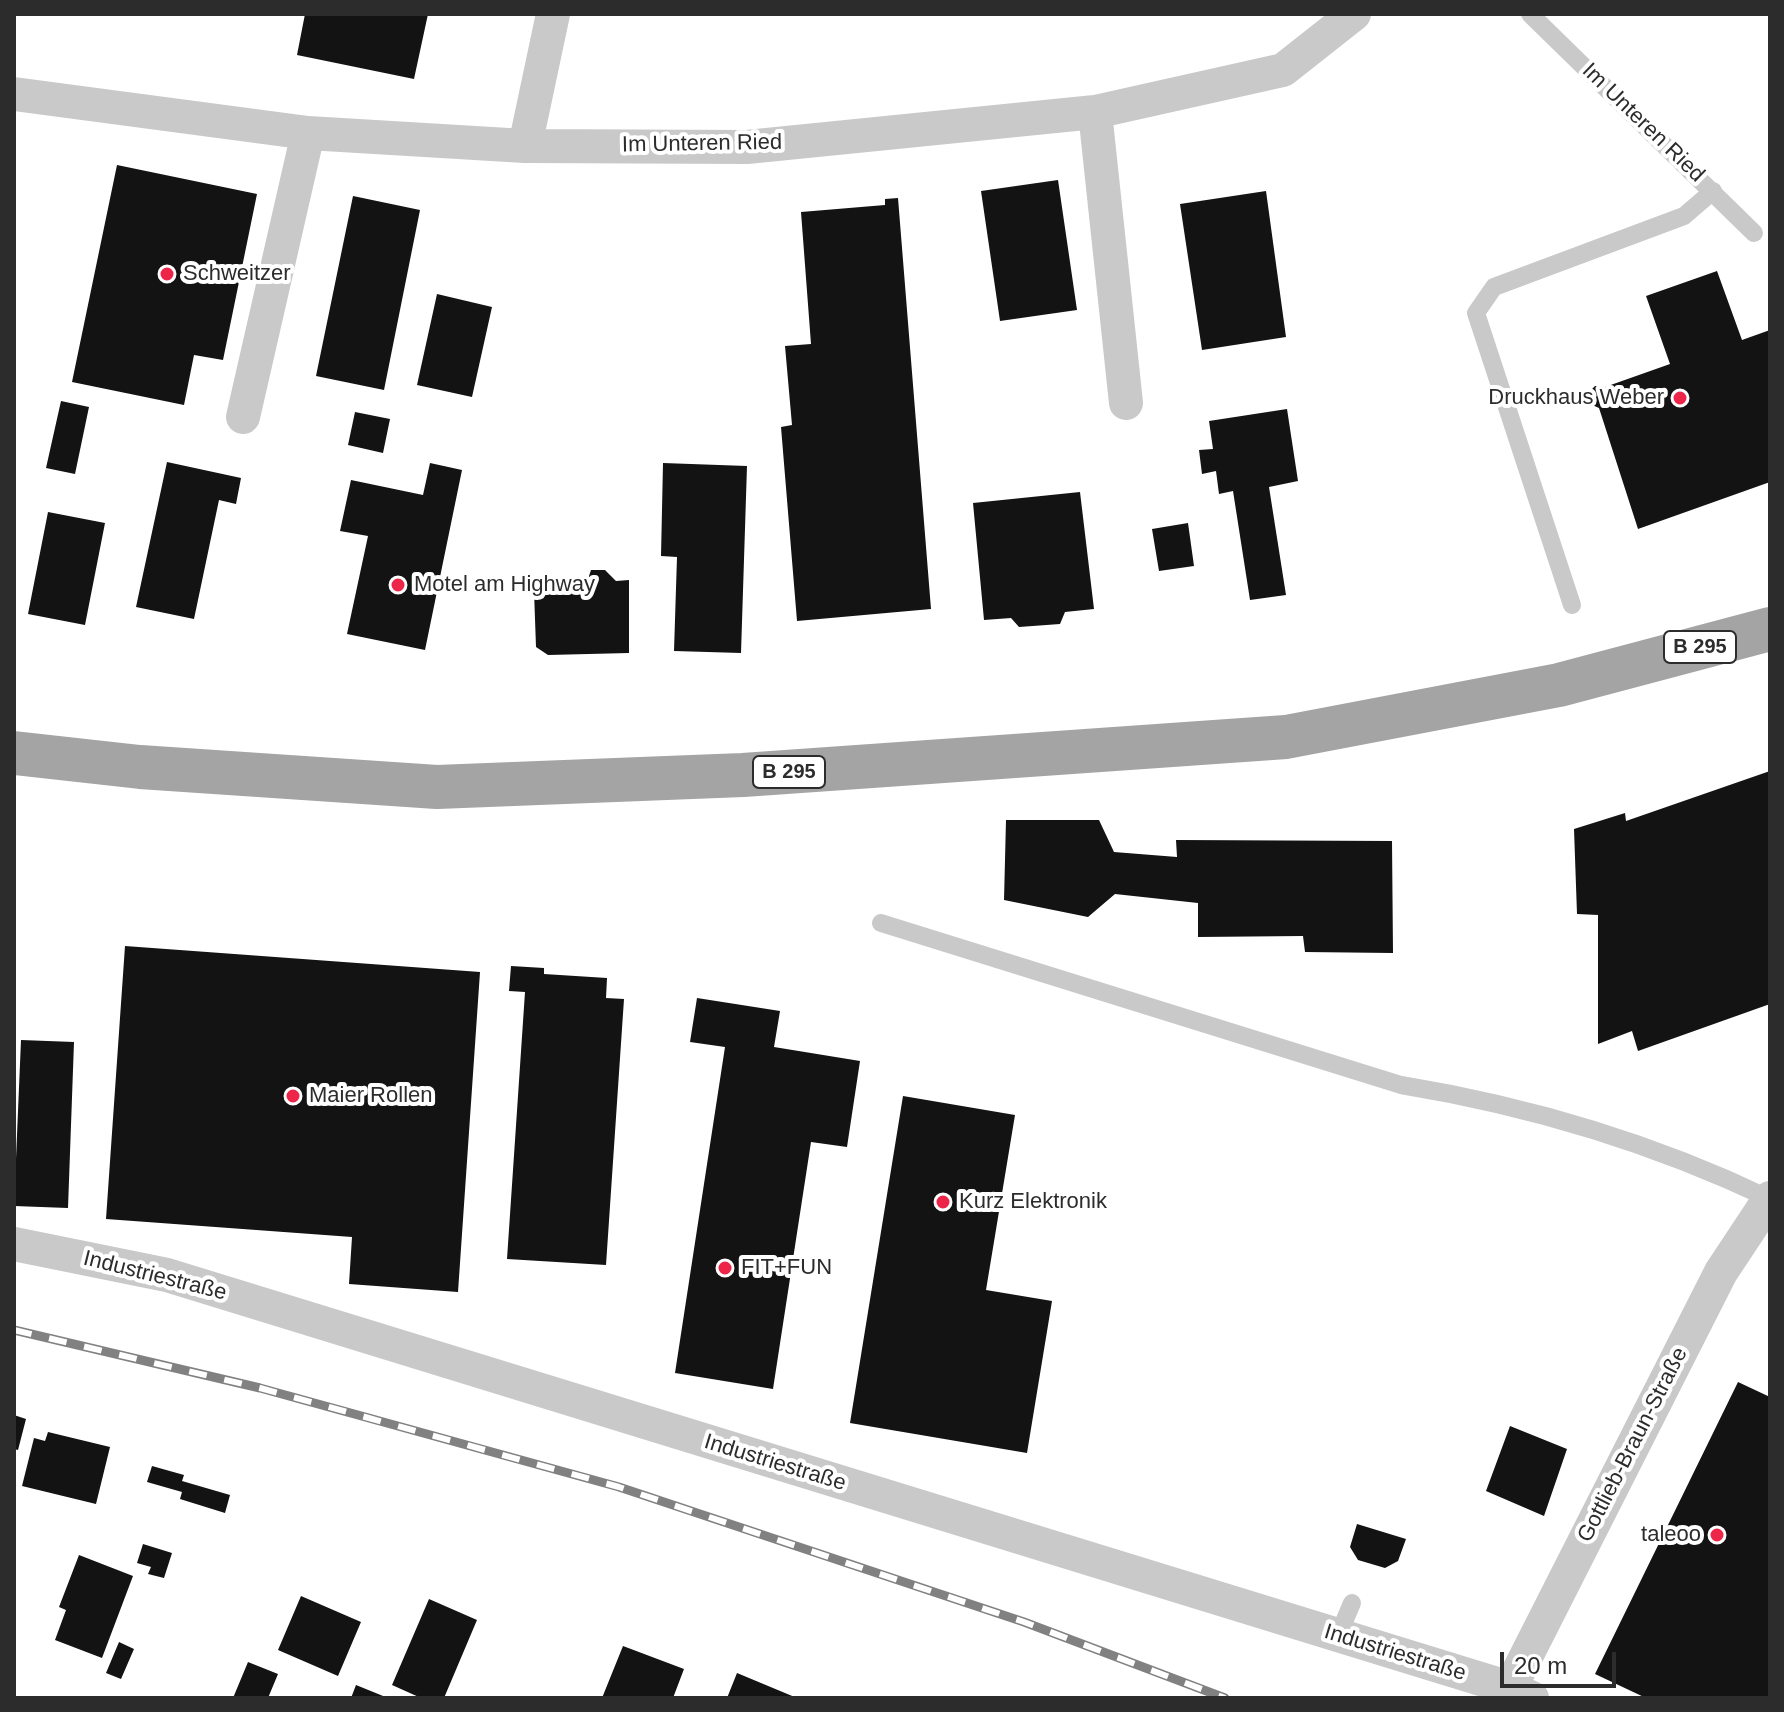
<!DOCTYPE html>
<meta charset="utf-8">
<style>
body{margin:0}
#map{position:relative;width:1784px;height:1712px;overflow:hidden;background:#fff;font-family:Arial,sans-serif}
canvas{display:block}
.frame{position:absolute;inset:0;border:16px solid #2c2c2c;pointer-events:none}
.scale{position:absolute;left:1500px;top:1652px;width:116px;height:36px;box-sizing:border-box;border:4px solid #2c2c2c;border-top:0;padding-left:10px;font-size:24px;line-height:28px;white-space:nowrap;color:#2c2c2c;-webkit-text-stroke:6px #fff;paint-order:stroke}
</style>
<div id="map">
<canvas width="1784" height="1712"></canvas>
<div class="frame"></div>
<div class="scale">20 m</div>
</div>
<script>
const ctx = document.querySelector('canvas').getContext('2d');
ctx.lineJoin = 'round';
function paint(path, color) {
  ctx.fillStyle = color;
  ctx.fill(path, 'evenodd');
}
function strokePath(path, color, width, dash) {
  ctx.strokeStyle = color;
  ctx.lineWidth = width;
  ctx.lineCap = dash ? 'butt' : 'round';
  ctx.setLineDash(dash || []);
  ctx.stroke(path);
}
function write(font, color, halo, rows, align = 'center') {
  ctx.font = font + ' Arial,sans-serif';
  ctx.lineWidth = 8;
  ctx.setLineDash([]);
  ctx.textBaseline = 'middle';
  ctx.strokeStyle = halo;
  ctx.fillStyle = color;
  for (const [text, x, y, turn = 0] of rows) {
    ctx.save();
    ctx.translate(x, y);
    ctx.rotate((+turn || 0) * Math.PI / 180);
    ctx.textAlign = isNaN(turn) ? turn : align;
    if (halo) ctx.strokeText(text, 0, 0);
    ctx.fillText(text, 0, 0);
    ctx.restore();
  }
}
const building = new Path2D(`
 M 305,14 L 428,14 L 414,79 L 297,55 Z
 M 117,165 L 257,194 L 223,360 L 194,355 L 184,405 L 72,382 Z
 M 1058,180 L 1077,310 L 1000,321 L 981,191 Z
 M 1266,191 L 1286,337 L 1202,350 L 1180,204 Z
 M 353,196 L 420,210 L 384,390 L 316,376 Z
 M 898,198 L 931,609 L 797,621 L 781,427 L 792,425 L 785,346 L 811,344 L 801,212 L 885,205 L 885,199 Z
 M 1717,271 L 1742,340 L 1770,330 L 1770,482 L 1638,529 L 1599,408 L 1590,404 L 1589,392 L 1595,386 L 1605,387 L 1670,364 L 1646,296 Z
 M 437,294 L 492,307 L 472,397 L 417,385 Z
 M 61,401 L 89,407 L 75,474 L 46,468 Z
 M 1287,409 L 1298,481 L 1269,487 L 1286,595 L 1250,600 L 1233,491 L 1219,494 L 1216,471 L 1202,474 L 1199,450 L 1213,449 L 1209,421 Z
 M 355,412 L 390,419 L 383,453 L 348,445 Z
 M 167,462 L 241,478 L 236,504 L 219,500 L 194,619 L 136,607 Z
 M 430,463 L 462,470 L 425,650 L 347,634 L 368,536 L 340,531 L 351,480 L 423,495 Z
 M 663,463 L 747,466 L 741,653 L 674,651 L 677,557 L 661,556 Z
 M 1080,492 L 1094,609 L 1065,612 L 1060,624 L 1019,627 L 1011,618 L 984,620 L 973,503 Z
 M 48,512 L 105,523 L 85,625 L 28,614 Z
 M 1188,523 L 1194,566 L 1159,571 L 1152,529 Z
 M 591,570 L 605,570 L 616,581 L 629,580 L 629,653 L 548,655 L 536,647 L 534,591 L 546,583 L 587,582 Z
 M 1770,771 L 1770,1004 L 1638,1051 L 1632,1031 L 1598,1044 L 1598,915 L 1577,914 L 1574,829 L 1625,813 L 1626,821 Z
 M 1006,820 L 1099,820 L 1114,852 L 1177,857 L 1176,840 L 1392,841 L 1393,953 L 1305,952 L 1303,936 L 1198,937 L 1198,903 L 1115,894 L 1088,917 L 1004,900 Z
 M 125,946 L 480,972 L 458,1292 L 349,1284 L 352,1237 L 106,1219 Z
 M 511,966 L 544,968 L 544,974 L 607,978 L 606,998 L 624,999 L 606,1265 L 507,1259 L 525,992 L 509,991 Z
 M 697,998 L 780,1011 L 774,1047 L 860,1061 L 847,1147 L 811,1142 L 773,1389 L 675,1373 L 725,1047 L 690,1042 Z
 M 21,1040 L 74,1042 L 68,1208 L 14,1206 Z
 M 903,1096 L 1015,1115 L 986,1290 L 1052,1301 L 1027,1453 L 850,1423 Z
 M 1738,1382 L 1770,1397 L 1770,1698 L 1646,1698 L 1595,1674 Z
 M 14,1415 L 26,1419 L 18,1450 L 14,1449 Z
 M 1510,1426 L 1567,1449 L 1544,1516 L 1486,1491 Z
 M 48,1432 L 110,1447 L 96,1504 L 22,1486 L 34,1438 L 45,1441 Z
 M 152,1466 L 184,1475 L 182,1481 L 230,1495 L 225,1513 L 180,1499 L 182,1492 L 147,1482 Z
 M 1357,1524 L 1406,1539 L 1398,1561 L 1385,1568 L 1358,1560 L 1350,1547 Z
 M 143,1544 L 172,1553 L 164,1578 L 148,1574 L 151,1567 L 137,1563 Z
 M 79,1555 L 133,1576 L 102,1658 L 55,1640 L 66,1610 L 59,1607 Z
 M 301,1596 L 361,1622 L 338,1676 L 278,1650 Z
 M 429,1599 L 477,1620 L 444,1698 L 421,1698 L 392,1685 Z
 M 119,1642 L 134,1649 L 121,1679 L 106,1673 Z
 M 623,1646 L 684,1669 L 673,1698 L 602,1698 Z
 M 248,1662 L 278,1674 L 268,1698 L 233,1698 Z
 M 737,1673 L 797,1698 L 727,1698 Z
 M 356,1685 L 388,1698 L 351,1698 Z`);
const service = new Path2D(`
 M 1530,14 L 1754,233
 M 1572,605 L 1476,313 L 1494,287 L 1684,216 L 1713,191
 M 881,923 L 1401,1085 C 1529,1106 1653,1143 1770,1199
 M 1338,1636 L 1352,1603`);
const minor = new Path2D(`
 M 14,94 L 308,133 L 525,146 L 747,147 L 1095,112 L 1283,70 L 1354,14
 M 1095,112 L 1126,403
 M 525,146 L 553,14
 M 243,417 L 308,133
 M 14,1244 L 167,1275 L 1510,1688 L 1532,1698
 M 1505,1698 L 1721,1272 L 1770,1198`);
const primary = new Path2D(`
 M 14,753 L 140,767 L 437,787 L 743,775 L 1286,737 L 1559,685 L 1770,629`);
const rail = new Path2D(`
 M 14,1330 L 260,1388 L 619,1487 L 1024,1622 L 1225,1698`);
const markers = [
 [167,274,8,"#ed2548"],
 [1680,398,8,"#ed2548"],
 [398,585,8,"#ed2548"],
 [293,1096,8,"#ed2548"],
 [943,1202,8,"#ed2548"],
 [725,1268,8,"#ed2548"],
 [1717,1535,8,"#ed2548"]
];
const shields = [
 [1700,647,72],
 [789,772,72]
];
const shieldNames = [
 ["B 295",1700,647],
 ["B 295",789,772]
];
const streetNames = [
 ["Im Unteren Ried",1643,123,44],
 ["Im Unteren Ried",702,144,-1],
 ["Industriestraße",155,1276,14],
 ["Gottlieb-Braun-Straße",1633,1445,-63],
 ["Industriestraße",775,1463,17],
 ["Industriestraße",1395,1653,17]
];
const poiNames = [
 ["Schweitzer",183,274],
 ["Druckhaus Weber",1664,398,"right"],
 ["Motel am Highway",414,585],
 ["Maier Rollen",309,1096],
 ["Kurz Elektronik",959,1202],
 ["FIT+FUN",741,1268],
 ["taleoo",1701,1535,"right"]
];
paint(building, '#131313');
strokePath(service, '#c9c9c9', 18);
strokePath(minor, '#c9c9c9', 34);
strokePath(primary, '#a4a4a4', 44);
strokePath(rail, '#818181', 9);
strokePath(rail, '#fff', 6, [18]);
for (const [x, y, r, color] of markers) {
  const dot = new Path2D();
  dot.arc(x, y, r, 0, 2 * Math.PI);
  ctx.fillStyle = color;
  ctx.fill(dot);
  strokePath(dot, '#fff', 3);
}
for (const [x, y, w] of shields) {
  const box = new Path2D();
  box.roundRect(x - w / 2, y - 16, w, 32, 6);
  ctx.fillStyle = '#fff';
  ctx.fill(box);
  strokePath(box, '#2c2c2c', 2);
}
write('bold 20px', '#2c2c2c', null, shieldNames);
write('22px', '#2c2c2c', '#fff', streetNames);
write('22px', '#2c2c2c', '#fff', poiNames, 'left');
</script>
